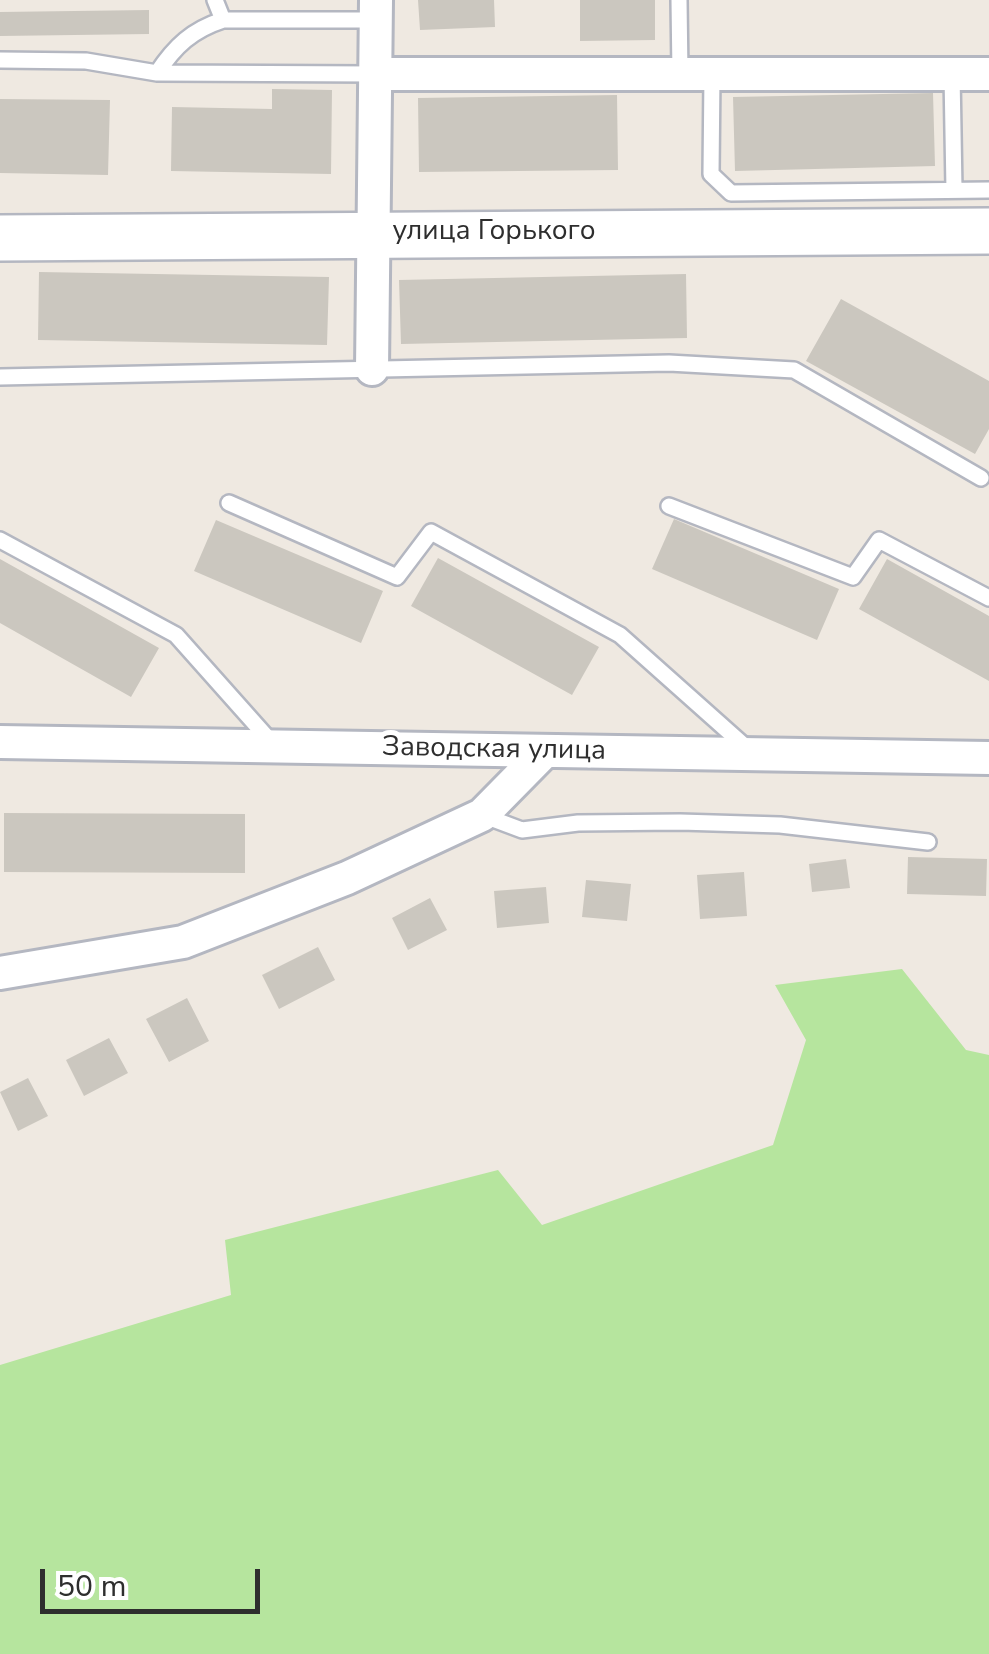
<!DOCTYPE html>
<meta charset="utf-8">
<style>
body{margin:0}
#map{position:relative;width:989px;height:1654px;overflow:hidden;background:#efe9e1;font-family:"Nunito Sans",sans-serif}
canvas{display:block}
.scale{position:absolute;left:40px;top:1569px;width:220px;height:45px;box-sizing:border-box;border:5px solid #2e2e2e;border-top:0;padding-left:12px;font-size:30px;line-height:35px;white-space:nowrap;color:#2e2e2e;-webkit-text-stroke:8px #fff;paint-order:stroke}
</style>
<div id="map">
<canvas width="989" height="1654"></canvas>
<div class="scale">50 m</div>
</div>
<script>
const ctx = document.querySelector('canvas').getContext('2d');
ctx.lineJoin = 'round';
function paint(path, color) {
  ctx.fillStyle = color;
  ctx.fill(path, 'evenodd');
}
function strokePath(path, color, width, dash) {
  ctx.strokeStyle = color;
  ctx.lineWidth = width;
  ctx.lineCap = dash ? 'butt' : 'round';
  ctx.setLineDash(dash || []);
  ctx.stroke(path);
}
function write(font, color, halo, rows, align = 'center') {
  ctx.font = font + ' "Nunito Sans",sans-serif';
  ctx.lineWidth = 10;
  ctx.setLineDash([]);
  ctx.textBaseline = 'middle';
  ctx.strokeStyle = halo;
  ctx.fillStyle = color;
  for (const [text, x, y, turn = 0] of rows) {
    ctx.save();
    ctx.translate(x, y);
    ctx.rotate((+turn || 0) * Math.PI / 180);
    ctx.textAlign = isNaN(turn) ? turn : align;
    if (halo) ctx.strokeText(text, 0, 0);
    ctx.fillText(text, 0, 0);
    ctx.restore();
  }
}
const green = new Path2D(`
 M 902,969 L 966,1050 L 989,1055 L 989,1654 L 0,1654 L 0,1365 L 231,1295 L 225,1240 L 498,1170 L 542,1225 L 773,1145 L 806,1040 L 775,985 Z`);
const building = new Path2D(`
 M 418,0 L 494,0 L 495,27 L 420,30 Z
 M 580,0 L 655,0 L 655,40 L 580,41 Z
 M 149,10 L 149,34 L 0,36 L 0,12 Z
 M 272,89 L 332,90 L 331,174 L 171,171 L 172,107 L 272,109 Z
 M 933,93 L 935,166 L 735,171 L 733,97 Z
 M 617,95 L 618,170 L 419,172 L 418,98 Z
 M 0,99 L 110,100 L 108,175 L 0,173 Z
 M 39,272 L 329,277 L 327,345 L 38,340 Z
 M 686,274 L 687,338 L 401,344 L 399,280 Z
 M 841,299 L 989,381 L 989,429 L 975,454 L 806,361 Z
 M 674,519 L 839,589 L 817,640 L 652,569 Z
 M 216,520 L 383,591 L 361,643 L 194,571 Z
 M 438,558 L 599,647 L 572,695 L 411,606 Z
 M 0,559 L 159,648 L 131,697 L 0,623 Z
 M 887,559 L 989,616 L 989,681 L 859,609 Z
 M 4,813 L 245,814 L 245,873 L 4,872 Z
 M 908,857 L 987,859 L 986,896 L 907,894 Z
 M 846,859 L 850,888 L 812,892 L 809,864 Z
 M 744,872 L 747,916 L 700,919 L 697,875 Z
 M 586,880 L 631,884 L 627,921 L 582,917 Z
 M 546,887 L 549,923 L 497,928 L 494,891 Z
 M 430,898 L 447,930 L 408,950 L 392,918 Z
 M 318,947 L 335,980 L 279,1009 L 262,975 Z
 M 187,998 L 209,1041 L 169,1062 L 146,1019 Z
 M 109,1038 L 128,1073 L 84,1096 L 66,1060 Z
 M 28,1078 L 48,1116 L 18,1131 L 0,1092 Z`);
const service = new Path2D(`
 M 215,0 L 223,20 L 376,20
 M 679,0 L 680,74
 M 0,60 L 86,61 L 157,73 C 175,46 192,30 223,20
 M 157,73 L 376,74
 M 712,74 L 711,174 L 731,193 L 989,190
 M 952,74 L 954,190
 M 0,377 L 669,363 L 794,370 L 981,478
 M 229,503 L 397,577 L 431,532 L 620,635 L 748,749
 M 669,506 L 853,577 L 879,540 L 989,598
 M 0,540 L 176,635 L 273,744
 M 482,815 L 522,830 L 578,823 L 680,822 L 780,825 L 928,842`);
const minor = new Path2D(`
 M 376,74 L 989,74
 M 372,369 L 376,0
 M 0,742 L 989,758
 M 0,973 L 183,942 L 347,878 L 482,815 L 545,751`);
const secondary = new Path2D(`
 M 0,238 L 989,231`);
const streetNames = [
 ["улица Горького",494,232],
 ["Заводская улица",494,750,1]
];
paint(green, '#b6e59e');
paint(building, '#cbc7bf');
strokePath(service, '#b4b7c1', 20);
strokePath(minor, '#b4b7c1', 38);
strokePath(secondary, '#b4b7c1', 50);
strokePath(service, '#fff', 15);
strokePath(minor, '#fff', 32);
strokePath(secondary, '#fff', 45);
write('28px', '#2e2e2e', '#fff', streetNames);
</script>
